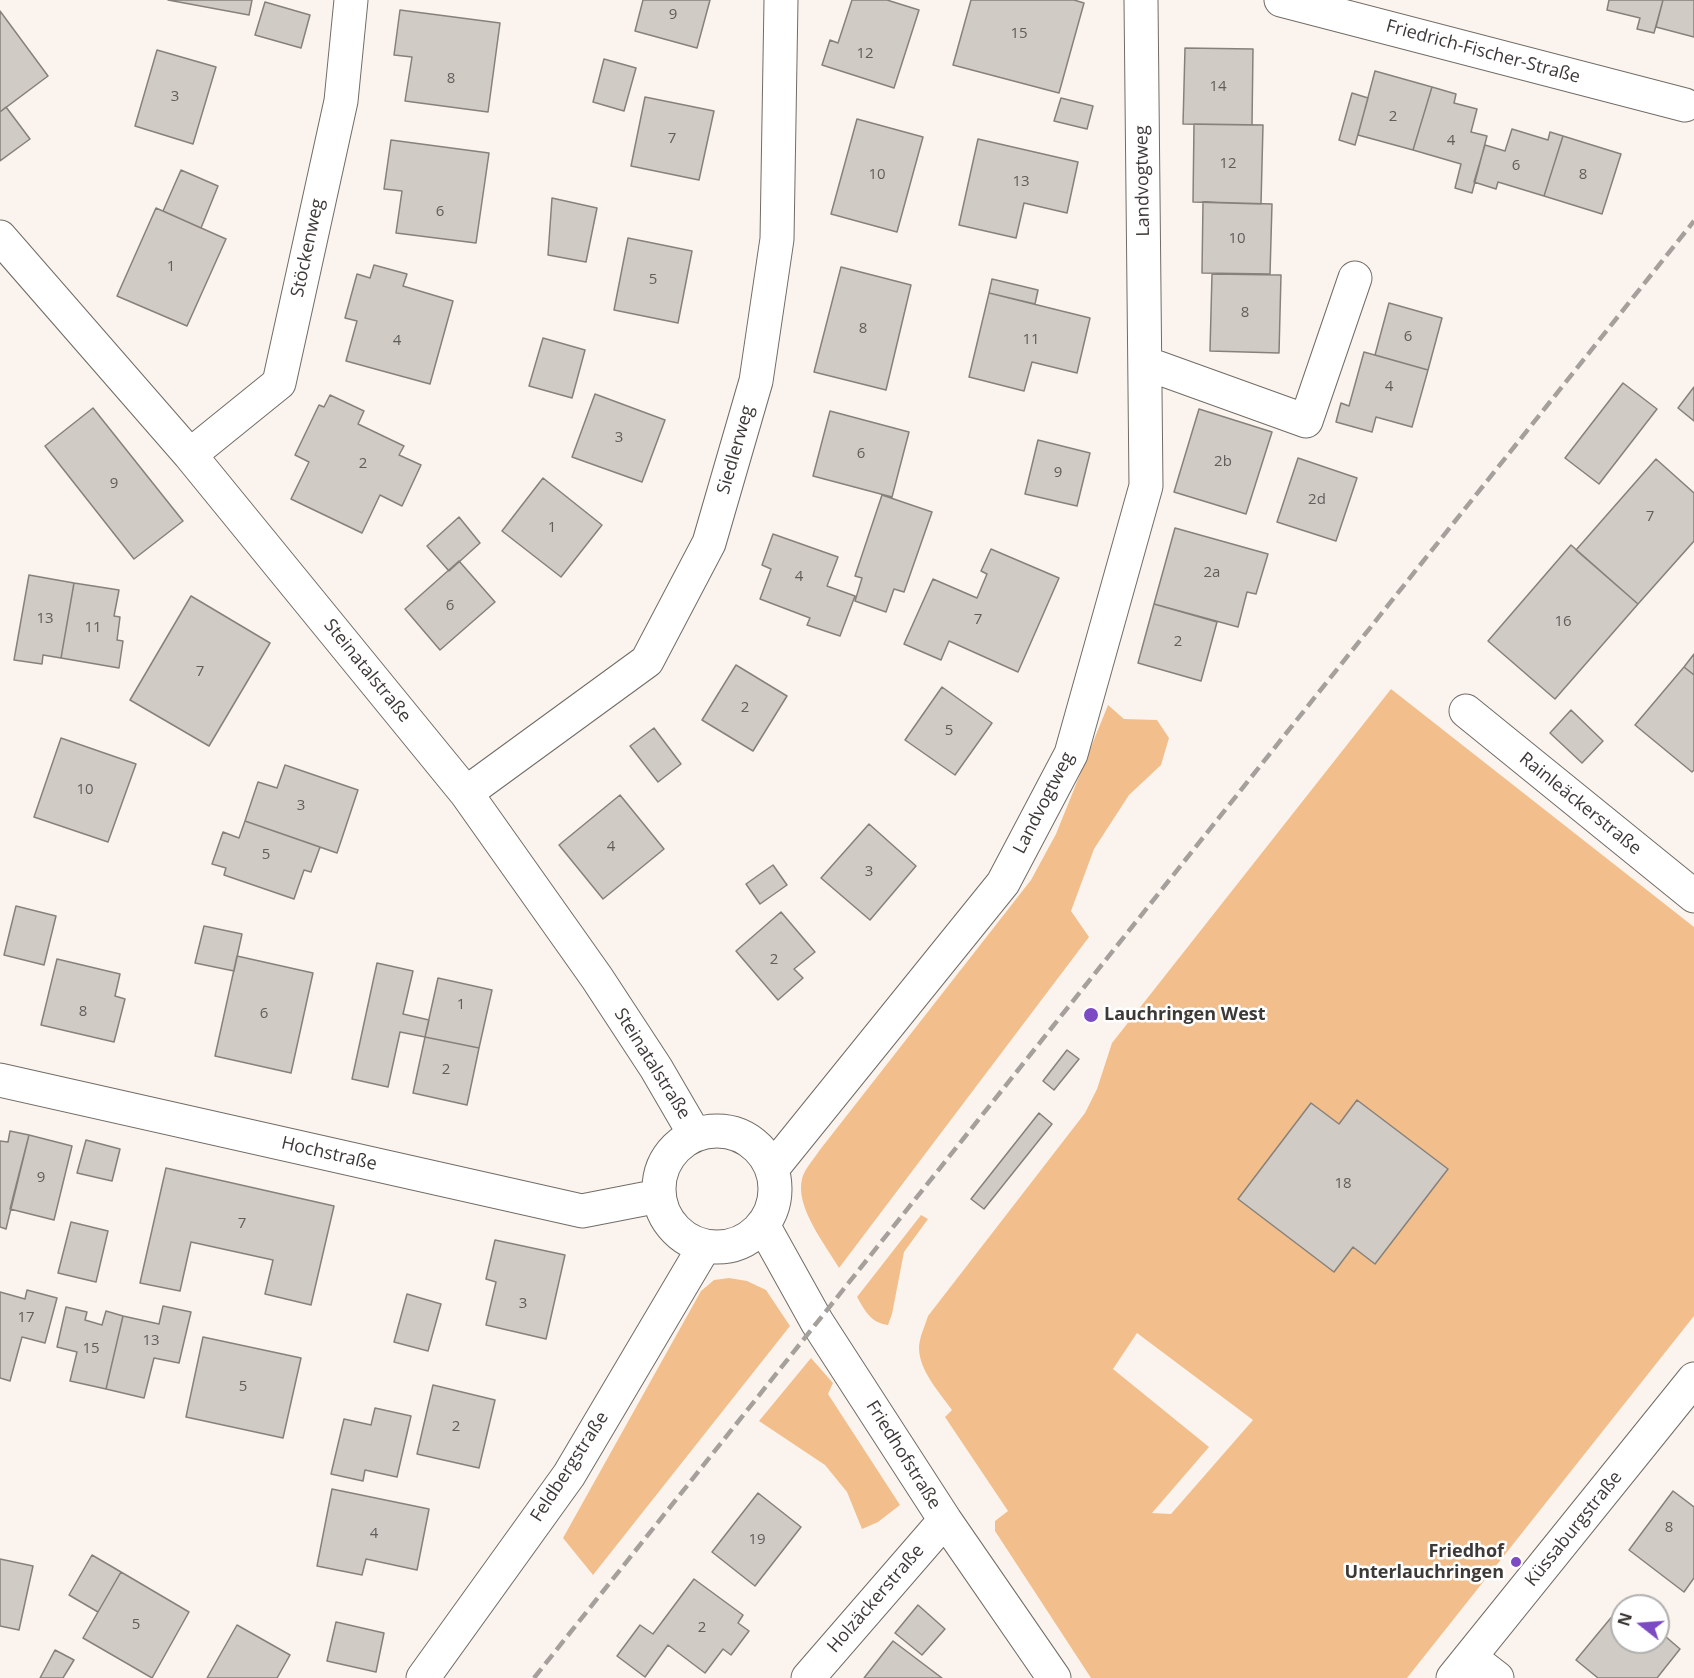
<!DOCTYPE html>
<meta charset="utf-8">
<style>
body{margin:0}
#map{position:relative;width:1694px;height:1678px;overflow:hidden;background:#fbf4ee;font-family:"Open Sans",sans-serif}
canvas{display:block}
.north{position:absolute;left:1610px;top:1594px;width:60px;height:60px;box-sizing:border-box;background:#fff;border:2px solid #b1b0af;border-radius:50%;rotate:287deg;font-size:16px;font-weight:700;line-height:24px;text-align:center;color:#3c3937}
.north::after{content:'';display:block;margin:auto;width:21px;height:27px;background:#7c4ac2;clip-path:polygon(50% 0,100% 100%,50% 72%,0 100%)}
</style>
<div id="map">
<canvas width="1694" height="1678"></canvas>
<div class="north">N</div>
</div>
<script>
const ctx = document.querySelector('canvas').getContext('2d');
ctx.lineJoin = 'round';
function paint(path, color) {
  ctx.fillStyle = color;
  ctx.fill(path, 'evenodd');
}
function strokePath(path, color, width, dash) {
  ctx.strokeStyle = color;
  ctx.lineWidth = width;
  ctx.lineCap = dash ? 'butt' : 'round';
  ctx.setLineDash(dash || []);
  ctx.stroke(path);
}
function write(font, color, halo, rows, align = 'center') {
  ctx.font = font + ' "Open Sans",sans-serif';
  ctx.lineWidth = 5;
  ctx.setLineDash([]);
  ctx.textBaseline = 'middle';
  ctx.strokeStyle = halo;
  ctx.fillStyle = color;
  for (const [text, x, y, turn = 0] of rows) {
    ctx.save();
    ctx.translate(x, y);
    ctx.rotate((+turn || 0) * Math.PI / 180);
    ctx.textAlign = isNaN(turn) ? turn : align;
    if (halo) ctx.strokeText(text, 0, 0);
    ctx.fillText(text, 0, 0);
    ctx.restore();
  }
}
const green = new Path2D(`
 M 1391,689 L 1694,927 L 1694,1316 L 1407,1678 L 1091,1678 L 995,1531 L 995,1521 L 1008,1511 L 945,1417 L 952,1410 C 939,1392 919,1370 919,1348 C 919,1338 925,1326 928,1316 L 1085,1113 L 1097,1089 L 1112,1043 ZM 1137,1333 L 1253,1420 L 1171,1514 L 1152,1513 L 1209,1447 L 1113,1369 Z
 M 1108,705 L 1124,719 L 1157,720 L 1169,738 L 1161,765 L 1129,795 L 1094,849 L 1071,911 L 1089,937 L 839,1268 C 825,1244 795,1207 802,1179 C 804,1170 813,1160 819,1151 L 1031,880 L 1056,834 Z
 M 921,1215 L 928,1219 L 904,1252 L 892,1314 L 888,1325 C 871,1323 865,1311 857,1297 Z
 M 729,1278 L 747,1281 L 766,1290 L 790,1326 L 593,1575 L 563,1538 L 701,1291 L 714,1280 Z
 M 811,1358 L 833,1383 L 828,1394 L 900,1505 L 878,1522 L 862,1529 L 847,1492 L 825,1465 L 759,1421 Z`);
const building = new Path2D(`
 M 168,0 L 252,0 L 249,15 Z
 M 643,0 L 710,0 L 697,48 L 635,31 Z
 M 852,0 L 887,0 L 919,10 L 894,88 L 822,65 L 830,40 L 838,43 Z
 M 971,0 L 1074,0 L 1084,3 L 1059,93 L 953,65 Z
 M 1609,0 L 1663,0 L 1654,33 L 1637,29 L 1640,18 L 1607,10 Z
 M 1663,0 L 1694,0 L 1694,37 L 1656,27 Z
 M 265,2 L 310,15 L 301,48 L 255,35 Z
 M 400,10 L 500,23 L 488,112 L 405,101 L 412,57 L 394,55 Z
 M 0,11 L 48,76 L 0,112 Z
 M 1185,48 L 1253,49 L 1252,125 L 1183,124 Z
 M 157,50 L 216,67 L 193,144 L 135,126 Z
 M 604,59 L 636,68 L 624,111 L 593,102 Z
 M 1375,71 L 1432,87 L 1413,150 L 1358,135 Z
 M 1432,87 L 1456,94 L 1454,103 L 1477,109 L 1471,132 L 1487,136 L 1472,193 L 1455,188 L 1461,164 L 1413,150 Z
 M 1352,93 L 1368,98 L 1355,145 L 1339,140 Z
 M 645,97 L 714,111 L 699,180 L 631,166 Z
 M 1061,98 L 1093,106 L 1087,129 L 1054,121 Z
 M 6,107 L 30,139 L 0,161 L 0,112 Z
 M 857,119 L 923,137 L 897,232 L 831,214 Z
 M 1194,124 L 1263,125 L 1261,204 L 1193,202 Z
 M 1512,129 L 1548,140 L 1550,132 L 1563,136 L 1544,196 L 1498,182 L 1496,189 L 1474,182 L 1485,145 L 1505,151 Z
 M 1563,136 L 1621,154 L 1602,214 L 1544,196 Z
 M 978,139 L 1078,162 L 1067,213 L 1024,203 L 1016,238 L 959,225 Z
 M 391,140 L 489,153 L 476,243 L 396,233 L 402,191 L 384,189 Z
 M 181,170 L 218,186 L 201,228 L 163,211 Z
 M 552,198 L 597,208 L 586,262 L 548,255 Z
 M 1203,202 L 1272,204 L 1270,274 L 1202,273 Z
 M 156,208 L 226,239 L 187,326 L 117,296 Z
 M 628,238 L 692,251 L 678,323 L 614,310 Z
 M 374,265 L 407,274 L 403,286 L 453,301 L 430,384 L 346,361 L 357,321 L 345,318 L 357,274 L 370,278 Z
 M 841,267 L 911,285 L 886,390 L 814,372 Z
 M 1212,274 L 1281,275 L 1279,353 L 1210,351 Z
 M 992,279 L 1038,290 L 1035,304 L 989,293 Z
 M 989,293 L 1090,318 L 1077,373 L 1032,362 L 1024,391 L 969,377 Z
 M 1389,303 L 1442,318 L 1428,370 L 1375,355 Z
 M 543,338 L 585,350 L 572,398 L 529,386 Z
 M 1364,352 L 1428,370 L 1412,427 L 1376,417 L 1372,432 L 1336,422 L 1341,403 L 1349,406 Z
 M 1623,383 L 1657,409 L 1599,484 L 1565,458 Z
 M 1694,387 L 1694,421 L 1678,408 Z
 M 595,394 L 665,420 L 642,482 L 572,457 Z
 M 330,395 L 364,411 L 358,424 L 404,446 L 399,455 L 421,465 L 402,506 L 380,495 L 362,533 L 291,499 L 309,462 L 295,455 L 319,405 L 324,407 Z
 M 93,408 L 183,521 L 134,559 L 45,446 Z
 M 1199,409 L 1272,432 L 1246,514 L 1174,492 Z
 M 830,411 L 909,432 L 892,497 L 813,476 Z
 M 1038,440 L 1090,453 L 1077,506 L 1025,494 Z
 M 1298,458 L 1357,478 L 1336,541 L 1277,522 Z
 M 1656,459 L 1694,493 L 1694,541 L 1638,604 L 1576,550 Z
 M 543,478 L 602,525 L 561,577 L 502,531 Z
 M 882,495 L 932,512 L 904,592 L 894,589 L 886,612 L 855,601 L 862,578 L 855,576 Z
 M 459,517 L 480,543 L 449,571 L 427,546 Z
 M 1175,528 L 1268,554 L 1256,594 L 1247,592 L 1238,627 L 1154,604 Z
 M 773,534 L 838,557 L 827,586 L 855,596 L 840,636 L 807,625 L 810,618 L 760,599 L 771,569 L 762,565 Z
 M 1571,545 L 1638,604 L 1555,699 L 1488,641 Z
 M 991,549 L 1059,578 L 1018,672 L 949,641 L 941,660 L 904,644 L 933,579 L 977,598 L 987,574 L 981,571 Z
 M 459,561 L 495,602 L 440,650 L 405,609 Z
 M 29,575 L 74,583 L 61,658 L 43,655 L 42,664 L 14,660 Z
 M 74,583 L 119,590 L 114,616 L 120,617 L 117,640 L 123,641 L 119,668 L 61,658 Z
 M 191,596 L 270,643 L 209,746 L 130,700 Z
 M 1154,604 L 1217,622 L 1201,681 L 1138,663 Z
 M 1694,654 L 1694,675 L 1684,667 Z
 M 736,665 L 787,696 L 753,751 L 702,720 Z
 M 1684,667 L 1694,675 L 1694,770 L 1692,772 L 1635,725 Z
 M 942,687 L 992,723 L 955,775 L 905,740 Z
 M 1571,710 L 1603,741 L 1582,763 L 1550,733 Z
 M 654,728 L 681,764 L 658,782 L 630,746 Z
 M 61,738 L 136,764 L 108,842 L 34,817 Z
 M 285,765 L 358,790 L 337,853 L 245,821 L 258,782 L 277,788 Z
 M 620,795 L 664,849 L 603,899 L 559,845 Z
 M 245,821 L 320,847 L 311,872 L 304,870 L 294,899 L 224,875 L 226,868 L 212,864 L 223,832 L 239,838 Z
 M 869,824 L 916,866 L 870,920 L 821,878 Z
 M 773,865 L 787,885 L 760,904 L 746,884 Z
 M 16,906 L 56,916 L 44,965 L 4,955 Z
 M 781,912 L 815,952 L 794,969 L 803,978 L 778,1000 L 736,951 Z
 M 204,926 L 242,934 L 234,971 L 195,963 Z
 M 237,956 L 313,973 L 291,1073 L 215,1056 Z
 M 57,959 L 120,974 L 115,996 L 125,999 L 114,1042 L 41,1025 Z
 M 377,963 L 413,971 L 403,1014 L 429,1020 L 425,1037 L 400,1032 L 388,1087 L 352,1079 Z
 M 438,978 L 492,990 L 479,1048 L 425,1037 Z
 M 425,1037 L 479,1048 L 467,1105 L 413,1093 Z
 M 1067,1050 L 1079,1059 L 1054,1090 L 1043,1081 Z
 M 1357,1100 L 1448,1169 L 1375,1264 L 1353,1247 L 1334,1272 L 1238,1199 L 1311,1103 L 1339,1124 Z
 M 1039,1113 L 1052,1124 L 984,1209 L 971,1199 Z
 M 10,1131 L 29,1135 L 6,1229 L 0,1227 L 0,1141 L 8,1142 Z
 M 29,1135 L 72,1146 L 54,1220 L 10,1209 Z
 M 86,1140 L 120,1149 L 112,1181 L 77,1173 Z
 M 166,1168 L 334,1206 L 311,1305 L 265,1294 L 273,1260 L 191,1242 L 180,1291 L 140,1283 Z
 M 71,1222 L 108,1231 L 96,1282 L 58,1273 Z
 M 495,1240 L 565,1255 L 546,1339 L 486,1325 L 496,1282 L 486,1279 Z
 M 27,1290 L 57,1298 L 45,1343 L 22,1337 L 10,1381 L 0,1378 L 0,1292 L 25,1299 Z
 M 407,1294 L 441,1304 L 428,1351 L 394,1342 Z
 M 163,1306 L 191,1312 L 179,1363 L 154,1358 L 144,1398 L 106,1389 L 123,1316 L 159,1324 Z
 M 66,1307 L 87,1312 L 85,1320 L 102,1325 L 106,1311 L 123,1316 L 106,1389 L 70,1381 L 77,1352 L 57,1347 Z
 M 203,1337 L 301,1358 L 283,1438 L 186,1417 Z
 M 433,1385 L 495,1400 L 479,1468 L 417,1454 Z
 M 375,1408 L 411,1416 L 397,1477 L 365,1470 L 363,1481 L 331,1474 L 344,1419 L 371,1425 Z
 M 332,1489 L 429,1509 L 417,1570 L 366,1559 L 362,1575 L 317,1566 Z
 M 1673,1491 L 1694,1507 L 1694,1578 L 1684,1592 L 1629,1550 Z
 M 758,1493 L 801,1527 L 755,1586 L 712,1552 Z
 M 92,1555 L 121,1572 L 98,1612 L 69,1595 Z
 M 0,1559 L 33,1566 L 19,1630 L 0,1626 Z
 M 121,1572 L 189,1612 L 152,1678 L 83,1638 Z
 M 694,1579 L 743,1615 L 738,1623 L 749,1631 L 731,1655 L 723,1649 L 705,1673 L 668,1645 L 645,1677 L 617,1656 L 640,1625 L 653,1634 Z
 M 1624,1602 L 1628,1606 L 1622,1606 L 1622,1642 L 1658,1642 L 1658,1630 L 1680,1649 L 1657,1678 L 1598,1678 L 1576,1660 Z
 M 918,1605 L 945,1629 L 922,1655 L 895,1633 Z
 M 336,1622 L 384,1633 L 376,1672 L 327,1661 Z
 M 237,1625 L 290,1655 L 277,1678 L 207,1678 Z
 M 893,1641 L 942,1678 L 864,1678 Z
 M 55,1650 L 74,1660 L 63,1678 L 40,1678 Z`);
const street = new Path2D(`
 M 1281,0 L 1685,105
 M 0,237 L 190,455 L 466,793 L 597,978 L 656,1068 L 695,1135
 M 1145,363 L 1306,421 L 1355,278
 M 190,455 L 279,383 L 341,101 L 351,0
 M 1466,711 L 1694,896
 M 466,793 L 647,661 L 709,543 L 756,381 L 777,239 L 781,0
 M 0,1080 L 582,1211 L 659,1196
 M659 1189a58 58 0 1 1 116 0a58 58 0 1 1-116 0Z
 M 772,1169 L 1003,883 L 1071,754 L 1146,486 L 1141,0
 M 763,1225 L 817,1322 L 945,1520 L 1054,1678
 M 1470,1657 L 1497,1678
 M 423,1678 L 569,1475 L 704,1247
 M 808,1678 L 945,1520
 M 1453,1678 L 1694,1379`);
const rail = new Path2D(`
 M 534,1678 L 1694,221`);
const markers = [
 [1091,1015,8,"#7c4ac2"],
 [1516,1562,6,"#7c4ac2"]
];
const numberNames = [
 ["9",673,15],
 ["15",1019,34],
 ["12",865,54],
 ["8",451,79],
 ["14",1218,87],
 ["3",175,97],
 ["2",1393,117],
 ["7",672,139],
 ["4",1451,141],
 ["12",1228,164],
 ["6",1516,166],
 ["10",877,175],
 ["8",1583,175],
 ["13",1021,182],
 ["6",440,212],
 ["10",1237,239],
 ["1",171,267],
 ["5",653,280],
 ["8",1245,313],
 ["8",863,329],
 ["6",1408,337],
 ["11",1031,340],
 ["4",397,341],
 ["4",1389,387],
 ["3",619,438],
 ["6",861,454],
 ["2b",1223,462],
 ["2",363,464],
 ["9",1058,473],
 ["9",114,484],
 ["2d",1317,500],
 ["7",1650,517],
 ["1",552,528],
 ["2a",1212,573],
 ["4",799,577],
 ["6",450,606],
 ["13",45,619],
 ["7",978,620],
 ["16",1563,622],
 ["11",93,628],
 ["2",1178,642],
 ["7",200,672],
 ["2",745,708],
 ["5",949,731],
 ["10",85,790],
 ["3",301,806],
 ["4",611,847],
 ["5",266,855],
 ["3",869,872],
 ["2",774,960],
 ["1",461,1005],
 ["8",83,1012],
 ["6",264,1014],
 ["2",446,1070],
 ["9",41,1178],
 ["18",1343,1184],
 ["7",242,1224],
 ["3",523,1304],
 ["17",26,1318],
 ["13",151,1341],
 ["15",91,1349],
 ["5",243,1387],
 ["2",456,1427],
 ["8",1669,1528],
 ["4",374,1534],
 ["19",757,1540],
 ["5",136,1625],
 ["2",702,1628]
];
const streetNames = [
 ["Friedrich-Fischer-Straße",1483,52,15],
 ["Landvogtweg",1143,181,-91],
 ["Stöckenweg",308,248,-78],
 ["Siedlerweg",736,450,-74],
 ["Steinatalstraße",367,671,51],
 ["Landvogtweg",1044,803,-63],
 ["Rainleäckerstraße",1580,804,39],
 ["Steinatalstraße",652,1064,58],
 ["Hochstraße",329,1154,13],
 ["Friedhofstraße",903,1455,58],
 ["Feldbergstraße",570,1467,-57],
 ["Küssaburgstraße",1574,1529,-51],
 ["Holzäckerstraße",876,1599,-49]
];
const poiNames = [
 ["Lauchringen West",1104,1015],
 ["Friedhof",1504,1552,"right"],
 ["Unterlauchringen",1504,1573,"right"]
];
paint(green, '#f2bf8c');
paint(building, '#d1cbc5');
strokePath(building, '#87817b', 1.5);
strokePath(street, '#716c66', 35);
strokePath(street, '#fff', 33);
strokePath(rail, '#a5a09b', 4.5, [12, 6]);
for (const [x, y, r, color] of markers) {
  const dot = new Path2D();
  dot.arc(x, y, r, 0, 2 * Math.PI);
  ctx.fillStyle = color;
  ctx.fill(dot);
  strokePath(dot, '#fff', 2);
}
write('15px', '#615e5a', null, numberNames);
write('18px', '#3c3937', '#fff', streetNames);
write('bold 18px', '#3c3937', '#fff', poiNames, 'left');
</script>
